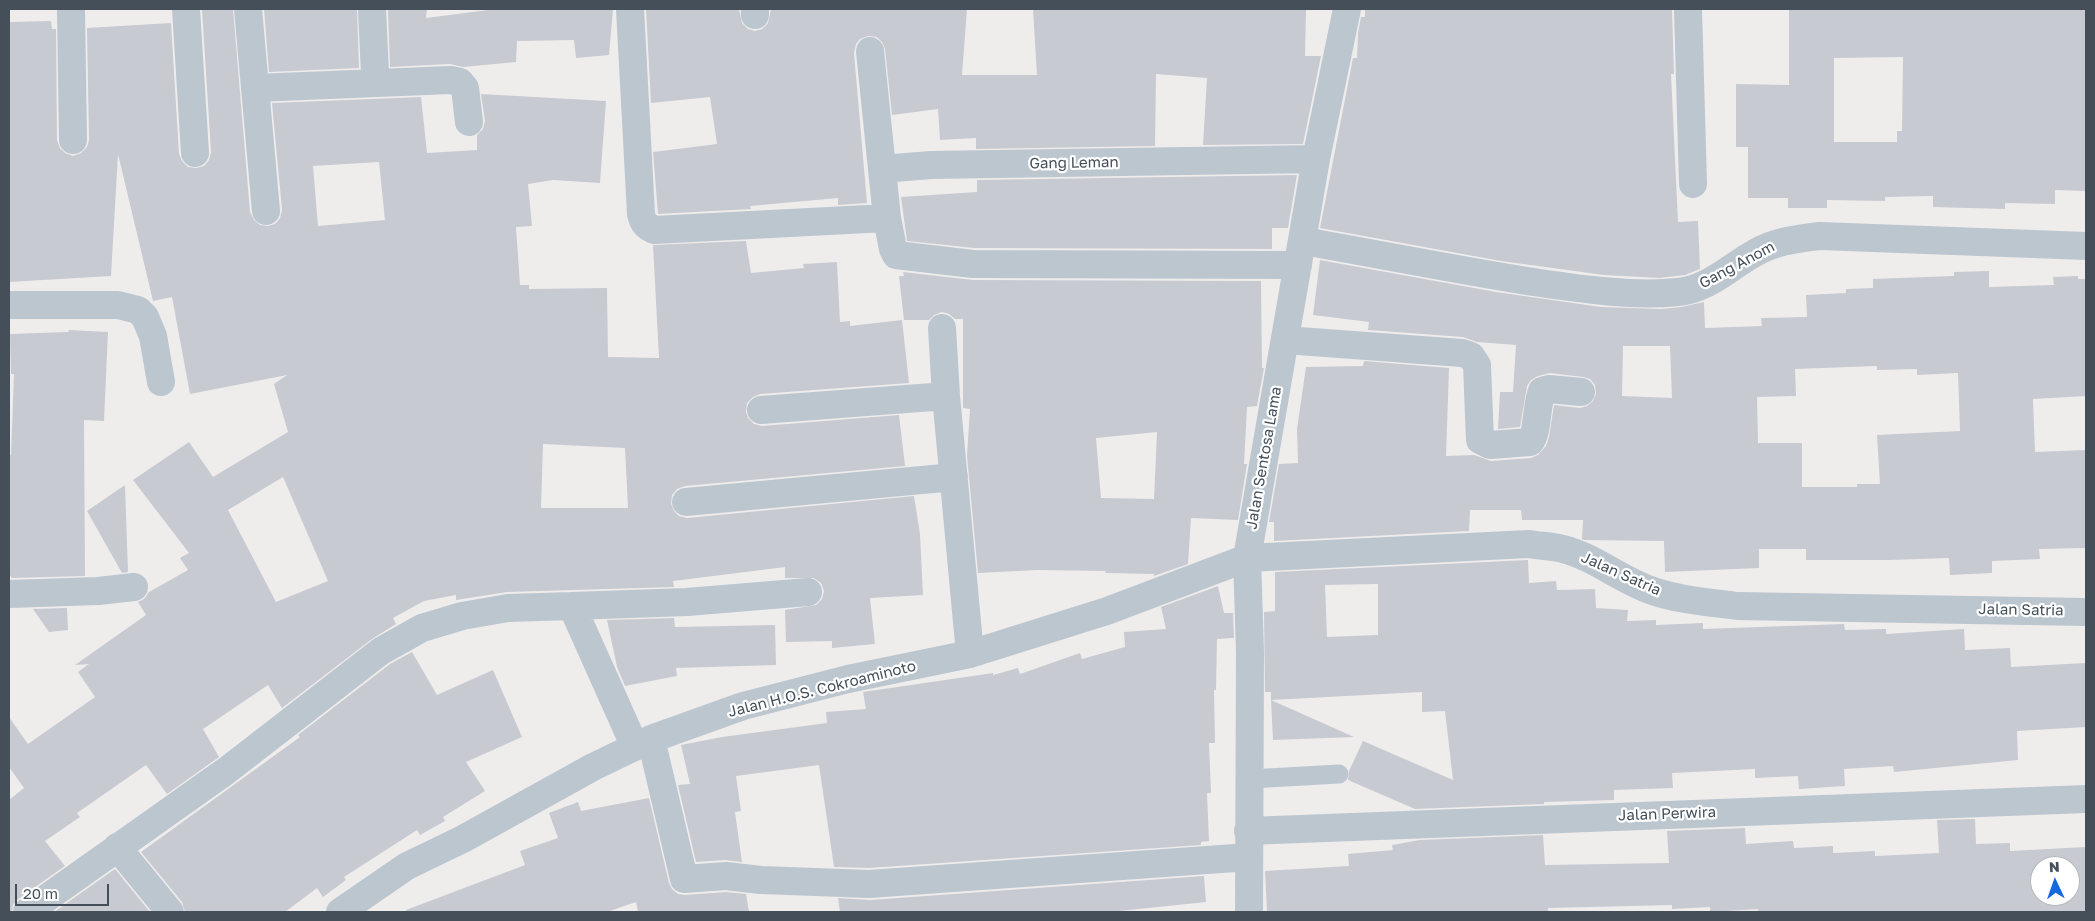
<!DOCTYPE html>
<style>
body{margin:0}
#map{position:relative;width:2095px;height:921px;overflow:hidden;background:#efecec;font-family:"Golos Text",sans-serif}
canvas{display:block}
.frame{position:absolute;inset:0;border:10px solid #444f59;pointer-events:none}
.north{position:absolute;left:2030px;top:856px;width:50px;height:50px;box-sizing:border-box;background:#fff;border:1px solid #b4b9bd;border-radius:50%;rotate:357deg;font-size:14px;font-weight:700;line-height:20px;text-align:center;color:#444f59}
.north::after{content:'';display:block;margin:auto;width:18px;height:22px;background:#1668de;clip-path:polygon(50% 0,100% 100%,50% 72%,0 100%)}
.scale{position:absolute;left:15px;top:884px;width:94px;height:22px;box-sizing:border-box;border:2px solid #444f59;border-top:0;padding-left:6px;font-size:15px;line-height:18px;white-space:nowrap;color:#444f59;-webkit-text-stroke:4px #fff;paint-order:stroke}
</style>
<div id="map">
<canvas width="2095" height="921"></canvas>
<div class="frame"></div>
<div class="north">N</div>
<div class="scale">20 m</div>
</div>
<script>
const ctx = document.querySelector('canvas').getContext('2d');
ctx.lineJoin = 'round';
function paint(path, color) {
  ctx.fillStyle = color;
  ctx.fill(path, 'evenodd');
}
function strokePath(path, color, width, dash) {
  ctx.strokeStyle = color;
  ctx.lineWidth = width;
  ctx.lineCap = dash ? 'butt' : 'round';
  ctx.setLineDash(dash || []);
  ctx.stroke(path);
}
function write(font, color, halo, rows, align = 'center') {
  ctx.font = font + ' "Golos Text",sans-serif';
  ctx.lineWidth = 4.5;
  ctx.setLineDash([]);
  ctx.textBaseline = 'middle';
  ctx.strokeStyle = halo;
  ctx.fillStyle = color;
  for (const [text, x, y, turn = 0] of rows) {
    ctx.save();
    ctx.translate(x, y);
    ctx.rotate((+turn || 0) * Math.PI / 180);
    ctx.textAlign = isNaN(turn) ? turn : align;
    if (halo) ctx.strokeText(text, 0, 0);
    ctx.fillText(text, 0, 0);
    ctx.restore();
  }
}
const building = new Path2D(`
 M 202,9 L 233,9 L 250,212 L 254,220 L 260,225 L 268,226 L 275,224 L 280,218 L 282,210 L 272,103 L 421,97 L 427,153 L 477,150 L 477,135 L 483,129 L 485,121 L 481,94 L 606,101 L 600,183 L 553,180 L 528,184 L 532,226 L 516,227 L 520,285 L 529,285 L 529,289 L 607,288 L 608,357 L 659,358 L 653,245 L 746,241 L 751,273 L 804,268 L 803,264 L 837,262 L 840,322 L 850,321 L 850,326 L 902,320 L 909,383 L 760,394 L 753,397 L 747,403 L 746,412 L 748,418 L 754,424 L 762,426 L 899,415 L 905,466 L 685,486 L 677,489 L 672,495 L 671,504 L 674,511 L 679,516 L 687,518 L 914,496 L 920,534 L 923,595 L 870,598 L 875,644 L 832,648 L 832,641 L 786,642 L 785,610 L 816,605 L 822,599 L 824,591 L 821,583 L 814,578 L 785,578 L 785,567 L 673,581 L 674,587 L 507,592 L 456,600 L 456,595 L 424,601 L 393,618 L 396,624 L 372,639 L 282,708 L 268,685 L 203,729 L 219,757 L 167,794 L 146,765 L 77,813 L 80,817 L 45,841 L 65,866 L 18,899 L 13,905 L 12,912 L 9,912 L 9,800 L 24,788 L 9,767 L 9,717 L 28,744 L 95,697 L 78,672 L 89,664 L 75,665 L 146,615 L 138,602 L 144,599 L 149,592 L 188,570 L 180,558 L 189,553 L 133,480 L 189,442 L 213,477 L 288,432 L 274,384 L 287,375 L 190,394 L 172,297 L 153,301 L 118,154 L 111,276 L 9,282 L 9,22 L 51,21 L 52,29 L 56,29 L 57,140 L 60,148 L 65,153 L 73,156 L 81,153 L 87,147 L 89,140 L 87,28 L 171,23 L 179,154 L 182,161 L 188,167 L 196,168 L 204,166 L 209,160 L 211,152 ZM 379,162 L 385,220 L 318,226 L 313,166 ZM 543,444 L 625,448 L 628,508 L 541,508 ZM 283,477 L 328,581 L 276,602 L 228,510 Z
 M 264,9 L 357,9 L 359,68 L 269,72 Z
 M 388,9 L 427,9 L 426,18 L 496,9 L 613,9 L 609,55 L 576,58 L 574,40 L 517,41 L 516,62 L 463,67 L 450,64 L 390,67 Z
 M 646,9 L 739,9 L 742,23 L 748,29 L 755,31 L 762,29 L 768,23 L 771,9 L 967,9 L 962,75 L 1037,75 L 1033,9 L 1306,9 L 1305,56 L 1321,56 L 1303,144 L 1203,145 L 1207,78 L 1156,74 L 1155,146 L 976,149 L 976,138 L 940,140 L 938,109 L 892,115 L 885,49 L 882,42 L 877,37 L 868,36 L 860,39 L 856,44 L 854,53 L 867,203 L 838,205 L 838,198 L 750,206 L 751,209 L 658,214 L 653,152 L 717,144 L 710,97 L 651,103 Z
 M 1365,9 L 1672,9 L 1674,74 L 1671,74 L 1678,222 L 1698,221 L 1700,269 L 1685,275 L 1659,278 L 1604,275 L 1501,261 L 1320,228 L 1353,58 L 1357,58 L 1358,33 L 1361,17 L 1365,17 Z
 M 1789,9 L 2086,9 L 2086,191 L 2055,190 L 2055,204 L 2005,203 L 2005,209 L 1933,207 L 1933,196 L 1885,197 L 1885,201 L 1827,200 L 1827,208 L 1788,208 L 1788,198 L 1748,198 L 1748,147 L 1736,147 L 1736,84 L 1789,85 ZM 1903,57 L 1902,131 L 1897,131 L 1897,142 L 1834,142 L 1834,58 Z
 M 1297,175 L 1288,228 L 1272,228 L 1272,249 L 974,248 L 907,241 L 901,197 L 977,192 L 977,180 Z
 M 1320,260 L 1496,292 L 1601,307 L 1661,309 L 1681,307 L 1704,302 L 1705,328 L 1762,326 L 1761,318 L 1807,317 L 1806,295 L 1846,293 L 1846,289 L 1873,288 L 1873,279 L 1954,276 L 1954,272 L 1989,271 L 1989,287 L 2054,285 L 2053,277 L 2078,276 L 2078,279 L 2086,279 L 2086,396 L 2033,399 L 2035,452 L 2086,450 L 2086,548 L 2039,549 L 2040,559 L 1992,561 L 1992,573 L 1950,575 L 1949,558 L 1889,560 L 1806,560 L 1806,549 L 1759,549 L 1759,568 L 1665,572 L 1664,541 L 1584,540 L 1582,539 L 1583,520 L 1522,520 L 1521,510 L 1470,510 L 1469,531 L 1274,541 L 1274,522 L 1269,522 L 1279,464 L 1298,463 L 1297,429 L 1306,367 L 1363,366 L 1364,361 L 1449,368 L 1446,456 L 1474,455 L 1491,461 L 1531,458 L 1538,455 L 1546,446 L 1549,437 L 1554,405 L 1580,408 L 1587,406 L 1593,401 L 1596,394 L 1595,385 L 1590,379 L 1583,377 L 1550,373 L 1538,376 L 1531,380 L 1527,386 L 1520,427 L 1498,429 L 1500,392 L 1513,392 L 1516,345 L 1477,342 L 1463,337 L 1368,330 L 1369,322 L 1313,315 ZM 1623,346 L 1670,346 L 1672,398 L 1622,396 ZM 1877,366 L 1877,370 L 1917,369 L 1917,375 L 1958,373 L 1960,431 L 1877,435 L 1880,484 L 1857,484 L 1857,487 L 1802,487 L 1802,443 L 1758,443 L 1757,397 L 1796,396 L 1795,369 Z
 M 903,272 L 973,280 L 1261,281 L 1262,368 L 1264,368 L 1257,406 L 1247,407 L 1244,464 L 1247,464 L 1238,520 L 1191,518 L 1188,564 L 1154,576 L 1154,574 L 1105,573 L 1106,571 L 1037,570 L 978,573 L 967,456 L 970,409 L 963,408 L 963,319 L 955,319 L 949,314 L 942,312 L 934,315 L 929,320 L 904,320 L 899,276 L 904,276 ZM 1157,432 L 1154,499 L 1101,498 L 1096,438 Z
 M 69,330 L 108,332 L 104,421 L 84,420 L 85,576 L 12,578 L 9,574 L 9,455 L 11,455 L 14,374 L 11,374 L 10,334 L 68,332 Z
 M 125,485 L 128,572 L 122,573 L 87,511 Z
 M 1528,560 L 1529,583 L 1556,581 L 1557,590 L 1595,589 L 1596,608 L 1628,610 L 1627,621 L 1656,620 L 1656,625 L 1703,623 L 1703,629 L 1844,624 L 1845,630 L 1886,629 L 1886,634 L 1964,629 L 1965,650 L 2010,648 L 2011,667 L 2086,663 L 2086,727 L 2017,731 L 2018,760 L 1894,772 L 1893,766 L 1844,769 L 1845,786 L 1799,789 L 1798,776 L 1755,778 L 1755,769 L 1672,773 L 1673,788 L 1614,790 L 1614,800 L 1544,802 L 1544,804 L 1415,809 L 1348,780 L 1349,771 L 1363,741 L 1453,780 L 1445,711 L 1422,712 L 1422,692 L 1271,700 L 1271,692 L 1265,692 L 1264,612 L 1275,611 L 1275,572 ZM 1378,584 L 1378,635 L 1327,637 L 1325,585 Z
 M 1218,586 L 1224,613 L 1233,613 L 1234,638 L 1217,639 L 1216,690 L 1214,690 L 1215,743 L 1209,743 L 1211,793 L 1207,793 L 1209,841 L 1201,842 L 1201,845 L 869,868 L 834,867 L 819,765 L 736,776 L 741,811 L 735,812 L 742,862 L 725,860 L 696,862 L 678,785 L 690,784 L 681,745 L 722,737 L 827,723 L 826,712 L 866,709 L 863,692 L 993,673 L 993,675 L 1018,668 L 1020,674 L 1080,653 L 1082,659 L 1125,647 L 1124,632 L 1166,629 L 1161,607 Z
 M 67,608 L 68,630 L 49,632 L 33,609 Z
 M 674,618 L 675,627 L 775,625 L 776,665 L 676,668 L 677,676 L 625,686 L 617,667 L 607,620 Z
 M 412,652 L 437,695 L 493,670 L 522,737 L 466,762 L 485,791 L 443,817 L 445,821 L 420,835 L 417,830 L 344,877 L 346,880 L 323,897 L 317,888 L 285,912 L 185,912 L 182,902 L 141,852 L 300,737 L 298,735 L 390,664 Z
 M 1271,700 L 1354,737 L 1273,740 Z
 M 649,798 L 669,883 L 672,889 L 678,894 L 685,895 L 726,892 L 746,894 L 749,912 L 638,912 L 636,902 L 607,912 L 407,912 L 406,910 L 525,865 L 520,851 L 558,838 L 549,813 L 578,802 L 581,811 Z
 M 1975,819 L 1976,844 L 2010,843 L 2010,851 L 2086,847 L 2086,912 L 1759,912 L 1758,909 L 1710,912 L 1710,907 L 1672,909 L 1672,905 L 1548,908 L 1548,912 L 1267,912 L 1265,871 L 1349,866 L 1348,854 L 1393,850 L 1392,845 L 1420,840 L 1543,835 L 1545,865 L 1669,863 L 1667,831 L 1745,828 L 1746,844 L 1793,841 L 1794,848 L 1833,846 L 1833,853 L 1875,851 L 1875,856 L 1939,853 L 1937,820 ZM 2040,866 L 2070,866 L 2070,896 L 2040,896 Z
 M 115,869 L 150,912 L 54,912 Z
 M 1204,876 L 1206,902 L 1110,912 L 840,912 L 838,898 L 870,900 Z`);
const lane = new Path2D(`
 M 1250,779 L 1339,774`);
const street = new Path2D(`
 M 71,9 L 73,140
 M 186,9 L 195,153
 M 248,9 L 266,211
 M 372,9 L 375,74
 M 630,9 L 641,214 C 643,223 646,226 654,230 L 887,218
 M 755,9 L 755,15
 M 1688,9 L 1693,184
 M 870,51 L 887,218 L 893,249 L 896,255 L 973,264 L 1298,265
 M 255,88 L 451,80 L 460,82 L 465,88 L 469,122
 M 882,169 L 931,165 L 1316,159
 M 1303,241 C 1377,254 1452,269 1527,281 C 1575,288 1630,297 1678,292 C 1709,289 1729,267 1755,253 C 1775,241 1797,239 1820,236 L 2086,246
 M 9,305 L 118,305 L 138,310 L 145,317 L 153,336 L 161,382
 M 942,328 L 946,396 L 970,654
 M 1285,340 L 1462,353 L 1471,356 L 1477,365 L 1480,440 L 1490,445 L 1530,442 C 1538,433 1536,406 1542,391 L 1549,389 L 1581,392
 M 761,410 L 946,396
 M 686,502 L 954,477
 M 9,594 L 98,591 L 134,587
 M 572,606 L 687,602 L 808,592
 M 651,739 L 684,879 L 726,876 L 761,880 L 869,884 L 1249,857
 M 1248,831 L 2086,799
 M 117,847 L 170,912
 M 27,912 L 226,771 L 381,651 L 422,628 L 462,616 L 508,608 L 572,606 L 635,747
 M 340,912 L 407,866 L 463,839 L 593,767 L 651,739 L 743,706 L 848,679 L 970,654 L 1107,611 L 1247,558 L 1529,544 C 1540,546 1552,546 1563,549 C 1594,557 1620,579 1650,590 C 1677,600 1708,602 1737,606 L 2086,612
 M 1249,912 L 1250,652 L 1247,558 L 1316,159 L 1347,9`);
const streetNames = [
 ["Gang Leman",1074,163,-1],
 ["Gang Anom",1737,265,-28],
 ["Jalan Sentosa Lama",1264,458,-80],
 ["Jalan Satria",1621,574,24],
 ["Jalan Satria",2021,610,1],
 ["Jalan H.O.S. Cokroaminoto",822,689,-14],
 ["Jalan Perwira",1667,814,-2]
];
paint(building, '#c8cad2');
strokePath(lane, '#bcc6cf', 19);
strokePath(street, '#bcc6cf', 28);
write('15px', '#444f59', '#fff', streetNames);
</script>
